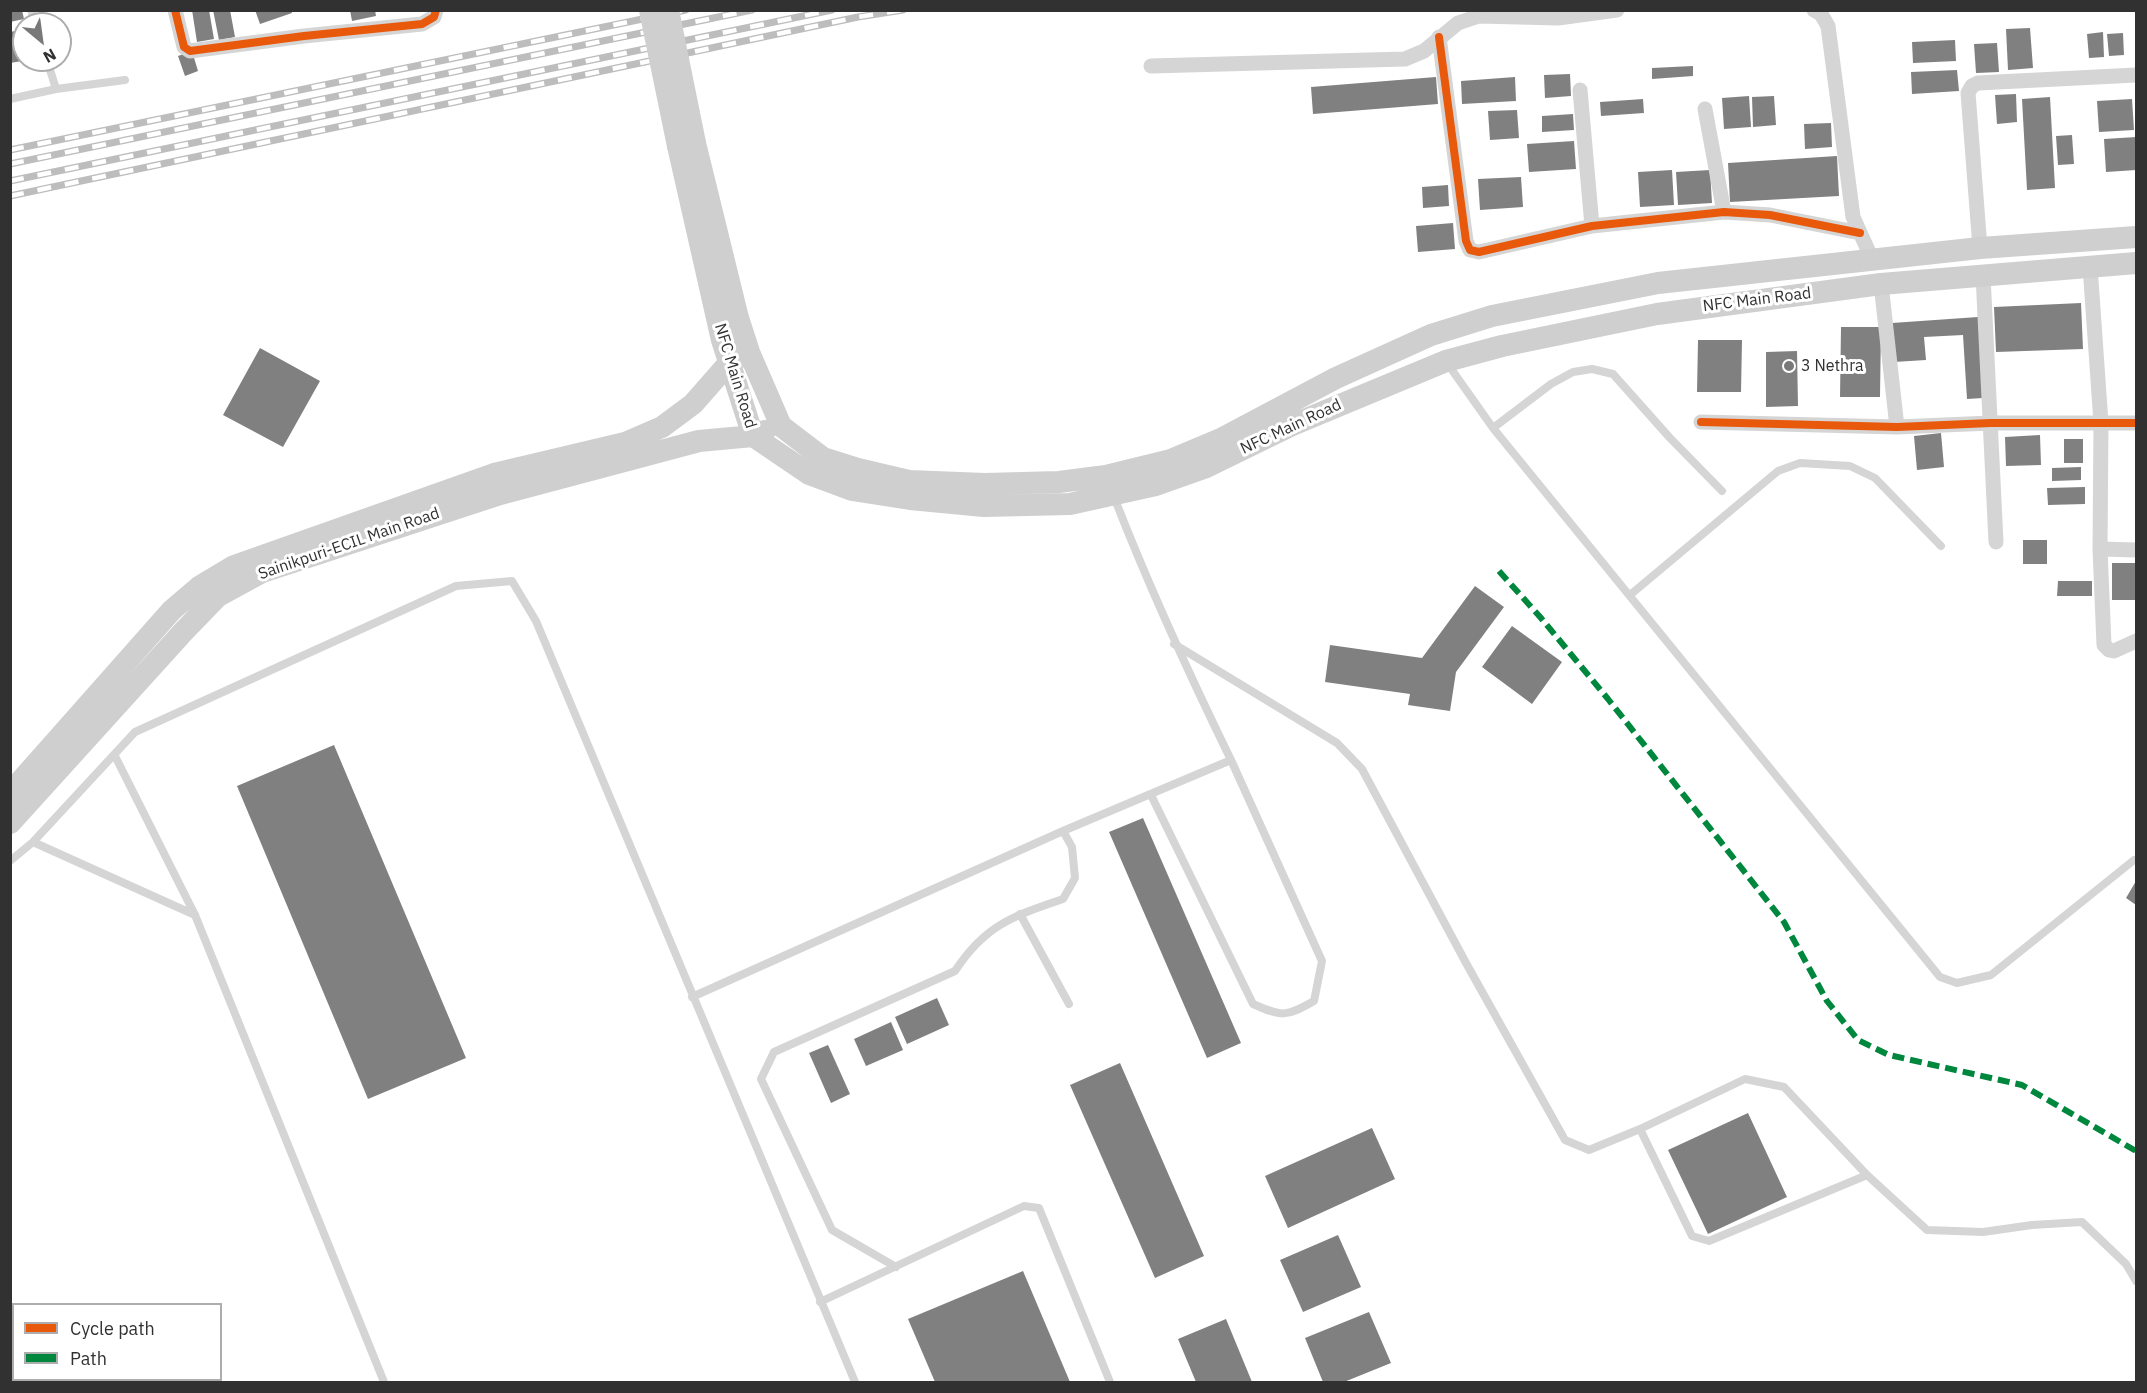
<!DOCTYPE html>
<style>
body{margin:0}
#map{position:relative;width:2147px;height:1393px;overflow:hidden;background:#fff;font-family:"IBM Plex Sans",sans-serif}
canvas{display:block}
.frame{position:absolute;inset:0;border:12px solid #313131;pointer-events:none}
.legend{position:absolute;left:12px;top:1303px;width:210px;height:78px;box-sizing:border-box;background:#fff;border:2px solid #adadad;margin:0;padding:8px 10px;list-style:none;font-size:18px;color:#313131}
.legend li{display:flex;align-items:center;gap:12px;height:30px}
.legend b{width:30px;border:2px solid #adadad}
.north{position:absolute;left:12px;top:12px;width:60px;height:60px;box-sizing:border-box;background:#fff;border:2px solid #adadad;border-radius:50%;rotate:151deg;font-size:16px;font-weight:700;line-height:24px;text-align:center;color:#313131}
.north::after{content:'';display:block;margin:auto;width:21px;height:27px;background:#797979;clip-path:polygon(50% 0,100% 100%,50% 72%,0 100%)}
</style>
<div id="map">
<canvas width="2147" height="1393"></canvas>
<div class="frame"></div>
<ul class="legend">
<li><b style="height:8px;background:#e8590c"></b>Cycle path</li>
<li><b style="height:8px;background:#00873e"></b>Path</li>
</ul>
<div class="north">N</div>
</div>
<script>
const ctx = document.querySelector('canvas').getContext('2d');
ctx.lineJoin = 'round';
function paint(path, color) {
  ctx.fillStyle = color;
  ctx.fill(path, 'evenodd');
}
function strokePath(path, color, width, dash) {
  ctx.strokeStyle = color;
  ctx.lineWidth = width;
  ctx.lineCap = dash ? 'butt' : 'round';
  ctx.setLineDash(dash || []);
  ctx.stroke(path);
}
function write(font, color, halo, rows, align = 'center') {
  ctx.font = font + ' "IBM Plex Sans",sans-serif';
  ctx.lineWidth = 6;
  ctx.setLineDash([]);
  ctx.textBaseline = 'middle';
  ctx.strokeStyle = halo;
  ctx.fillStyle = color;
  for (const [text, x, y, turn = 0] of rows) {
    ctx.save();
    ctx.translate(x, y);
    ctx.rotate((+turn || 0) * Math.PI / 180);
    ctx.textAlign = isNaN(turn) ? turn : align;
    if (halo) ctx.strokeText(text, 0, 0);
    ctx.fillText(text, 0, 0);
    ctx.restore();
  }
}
const building = new Path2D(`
 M 10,10 L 22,10 L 24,19 L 10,22 Z
 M 192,10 L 209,10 L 214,39 L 197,42 Z
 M 213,10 L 230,10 L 235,37 L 219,40 Z
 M 255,10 L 291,10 L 292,13 L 260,24 Z
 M 350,10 L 375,10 L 376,16 L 352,21 Z
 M 2030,28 L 2033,68 L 2008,70 L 2006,29 Z
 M 15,31 L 22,61 L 10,63 L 10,32 Z
 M 2103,32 L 2104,57 L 2089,58 L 2087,34 Z
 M 2123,33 L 2124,55 L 2109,56 L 2107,34 Z
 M 1955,40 L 1956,61 L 1913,63 L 1912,42 Z
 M 1997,43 L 1999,72 L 1976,73 L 1974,44 Z
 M 192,51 L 198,71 L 185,76 L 178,56 Z
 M 1693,66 L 1693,76 L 1652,79 L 1652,68 Z
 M 1957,70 L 1959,91 L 1912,94 L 1911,72 Z
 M 1570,74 L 1571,96 L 1545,98 L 1544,75 Z
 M 1436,77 L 1438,104 L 1313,114 L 1311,87 Z
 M 1515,77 L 1516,101 L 1462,104 L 1461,81 Z
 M 2016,94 L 2017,122 L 1997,124 L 1995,95 Z
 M 1749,96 L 1751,127 L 1724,129 L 1722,98 Z
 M 1774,96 L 1776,125 L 1753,127 L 1752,97 Z
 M 2050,97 L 2055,188 L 2027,190 L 2022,99 Z
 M 1643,99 L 1644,113 L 1601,116 L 1600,102 Z
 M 2132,99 L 2134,130 L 2099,132 L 2097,101 Z
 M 1517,110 L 1519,138 L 1490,140 L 1488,111 Z
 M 1573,114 L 1574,130 L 1542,132 L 1542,116 Z
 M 1831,123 L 1832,147 L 1805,149 L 1804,124 Z
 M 2072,135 L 2074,164 L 2058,165 L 2056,136 Z
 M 2136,137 L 2136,170 L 2106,172 L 2104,139 Z
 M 1574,141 L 1576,169 L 1529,172 L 1527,144 Z
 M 1837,156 L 1839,196 L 1730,202 L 1728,163 Z
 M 1672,170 L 1674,205 L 1640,207 L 1638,172 Z
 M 1710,170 L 1712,203 L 1678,205 L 1676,172 Z
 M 1521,177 L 1523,207 L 1480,210 L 1478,179 Z
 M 1448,185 L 1449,206 L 1423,208 L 1422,187 Z
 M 1453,223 L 1455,249 L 1418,252 L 1416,226 Z
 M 2081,303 L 2083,349 L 1996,352 L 1994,307 Z
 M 1978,317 L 1983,398 L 1967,399 L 1963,335 L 1924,337 L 1926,360 L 1894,362 L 1892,323 Z
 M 1841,327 L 1881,327 L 1880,397 L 1840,397 Z
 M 1698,340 L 1742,340 L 1741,392 L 1697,392 Z
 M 260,348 L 320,381 L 283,447 L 223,415 Z
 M 1797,351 L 1798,406 L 1766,407 L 1766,352 Z
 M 1941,433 L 1944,467 L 1917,470 L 1914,436 Z
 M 2040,435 L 2041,465 L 2006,466 L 2005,437 Z
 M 2064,439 L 2083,439 L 2083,463 L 2064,463 Z
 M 2081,467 L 2081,480 L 2052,481 L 2052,468 Z
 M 2085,487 L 2085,504 L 2048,505 L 2047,488 Z
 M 2023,540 L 2047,540 L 2047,564 L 2023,564 Z
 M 2112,563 L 2136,563 L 2136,600 L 2112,600 Z
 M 2058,581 L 2092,581 L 2092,596 L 2057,596 Z
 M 1475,586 L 1504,607 L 1456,672 L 1450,711 L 1408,705 L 1410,694 L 1325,682 L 1330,645 L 1422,658 Z
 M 1512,626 L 1562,662 L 1532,704 L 1482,667 Z
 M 334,745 L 466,1058 L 368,1099 L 237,786 Z
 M 1143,818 L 1241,1043 L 1207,1058 L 1109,832 Z
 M 2136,881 L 2136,905 L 2126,898 Z
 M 937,998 L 949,1025 L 907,1044 L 895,1017 Z
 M 891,1022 L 903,1050 L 866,1066 L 854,1039 Z
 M 828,1045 L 850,1094 L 831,1103 L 809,1053 Z
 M 1120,1063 L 1204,1256 L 1155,1278 L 1070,1085 Z
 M 1748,1113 L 1787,1197 L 1708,1234 L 1668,1150 Z
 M 1372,1128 L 1395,1179 L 1288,1228 L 1265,1176 Z
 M 1338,1235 L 1361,1287 L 1303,1312 L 1280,1260 Z
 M 1023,1271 L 1070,1382 L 935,1382 L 908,1319 Z
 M 1369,1312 L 1391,1363 L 1344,1382 L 1323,1382 L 1305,1338 Z
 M 1226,1319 L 1252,1382 L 1196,1382 L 1178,1339 Z`);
const service = new Path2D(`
 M 31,10 L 35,24
 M 47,60 L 56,89
 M 10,99 L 56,89 L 125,80
 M 1447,363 L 1493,428 L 1940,977 L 1957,983 L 1991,975 L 2134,860
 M 1493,428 L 1551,384 L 1573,372 L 1592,369 L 1613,374 L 1670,438 L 1722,491
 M 1630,595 L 1778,471 L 1800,463 L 1850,466 L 1875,478 L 1941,546
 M 1174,644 L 1337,743 L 1362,769 L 1466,963 L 1565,1140 L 1589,1150 L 1640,1129 L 1745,1079 L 1784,1087 L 1867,1175 L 1927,1230 L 1983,1232 L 2032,1225 L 2082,1222 L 2126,1264 L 2136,1281
 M 115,756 L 195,915 L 384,1382
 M 1151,795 L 1253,1004 C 1282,1017 1286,1017 1314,1001 L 1322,961 L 1231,760
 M 33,842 L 195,915
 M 10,861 L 33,842 L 135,732 L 456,586 L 512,581 L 536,621 L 855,1382
 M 1020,914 L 1069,1004
 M 692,997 L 1063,831 L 1231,760 C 1189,674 1149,587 1114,497
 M 1640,1129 L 1692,1236 L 1709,1241 L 1867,1175
 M 896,1267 L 832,1230 L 761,1079 L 774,1052 L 955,971 C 985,925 1013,916 1063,899 L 1075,878 L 1072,847 L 1063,831
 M 820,1302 L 1024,1206 L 1039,1208 L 1110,1382`);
const minor = new Path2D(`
 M 175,10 L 184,47 L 190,51 L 304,36 L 422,24 L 434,17 L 436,10
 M 1814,10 L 1821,14 L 1828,26 L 1853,217 L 1872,259
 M 1439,37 L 1466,241 L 1470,250 L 1479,252 L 1592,226 L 1724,212 L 1770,215 L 1860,233
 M 1151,66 L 1405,59 L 1424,51 L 1458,23 L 1479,16 L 1558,18 L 1617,10
 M 1580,90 L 1592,226
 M 1705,109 L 1724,212
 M 1980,248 L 1968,93 L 1972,86 L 1978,83 L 2136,75
 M 2090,266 L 2101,423 L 2100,549 L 2104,645 L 2109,650 L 2114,651 L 2136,641
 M 1983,275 L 1996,542
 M 1881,284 L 1897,427
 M 1701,422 L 1897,427 L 1991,423 L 2136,423
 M 2100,549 L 2136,550`);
const secondary = new Path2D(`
 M 695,143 L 738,318 L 749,352 L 781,426 L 823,458 L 858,469 L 909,481 L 985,484 L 1059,482 L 1106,476 L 1171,460 L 1221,439 L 1336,378 L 1431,335 L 1492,316 L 1658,283 L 1980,248 L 2136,237
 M 678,146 L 722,340 L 753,436 L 809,474 L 852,490 L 910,499 L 984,506 L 1070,504 L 1156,485 L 1204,468 L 1292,425 L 1446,361 L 1502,346 L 1657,314 L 1881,284 L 2136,263
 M 10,793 L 172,610 L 199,587 L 234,566 L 494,474 L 625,443 L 662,427 L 693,404 L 729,363 L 738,358
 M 10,823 L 184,631 L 218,596 L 262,572 L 500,494 L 699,441 L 753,436 L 765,431`);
const rail = new Path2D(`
 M 10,150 L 686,10
 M 10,164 L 752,10
 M 10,181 L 832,10
 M 10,196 L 858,17 L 903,10`);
const secondaryBridge = new Path2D(`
 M 650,10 L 678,146
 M 668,10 L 695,143`);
const quiet = new Path2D(`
 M 1499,571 L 1541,618 L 1608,699 L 1784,922 L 1827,1001 L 1858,1040 L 1889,1055 L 2022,1085 L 2136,1151`);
const cycleway = new Path2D(`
 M 175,10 L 184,47 L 190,51 L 304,36 L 422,24 L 434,17 L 436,10
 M 1439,37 L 1466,241 L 1470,250 L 1479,252 L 1592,226 L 1724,212 L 1770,215 L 1860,233
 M 1701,422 L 1897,427 L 1991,423 L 2136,423`);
const markers = [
 [1789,366,6,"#797979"]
];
const streetNames = [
 ["NFC Main Road",1757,300,-7],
 ["NFC Main Road",735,376,73],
 ["NFC Main Road",1291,427,-25],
 ["Sainikpuri-ECIL Main Road",349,544,-19]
];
const poiNames = [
 ["3 Nethra",1801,366]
];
paint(building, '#808080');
strokePath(service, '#d5d5d5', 8);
strokePath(minor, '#d5d5d5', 15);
strokePath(secondary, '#cfcfcf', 22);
strokePath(rail, '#bdbdbd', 7);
strokePath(rail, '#fff', 4.5, [14]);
strokePath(secondaryBridge, '#cfcfcf', 22);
strokePath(quiet, '#00873e', 6, [12, 6]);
strokePath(cycleway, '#e8590c', 8);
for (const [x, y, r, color] of markers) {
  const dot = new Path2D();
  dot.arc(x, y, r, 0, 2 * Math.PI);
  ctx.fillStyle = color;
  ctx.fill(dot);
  strokePath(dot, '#fff', 2);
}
write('16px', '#313131', '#fff', streetNames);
write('16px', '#313131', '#fff', poiNames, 'left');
</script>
